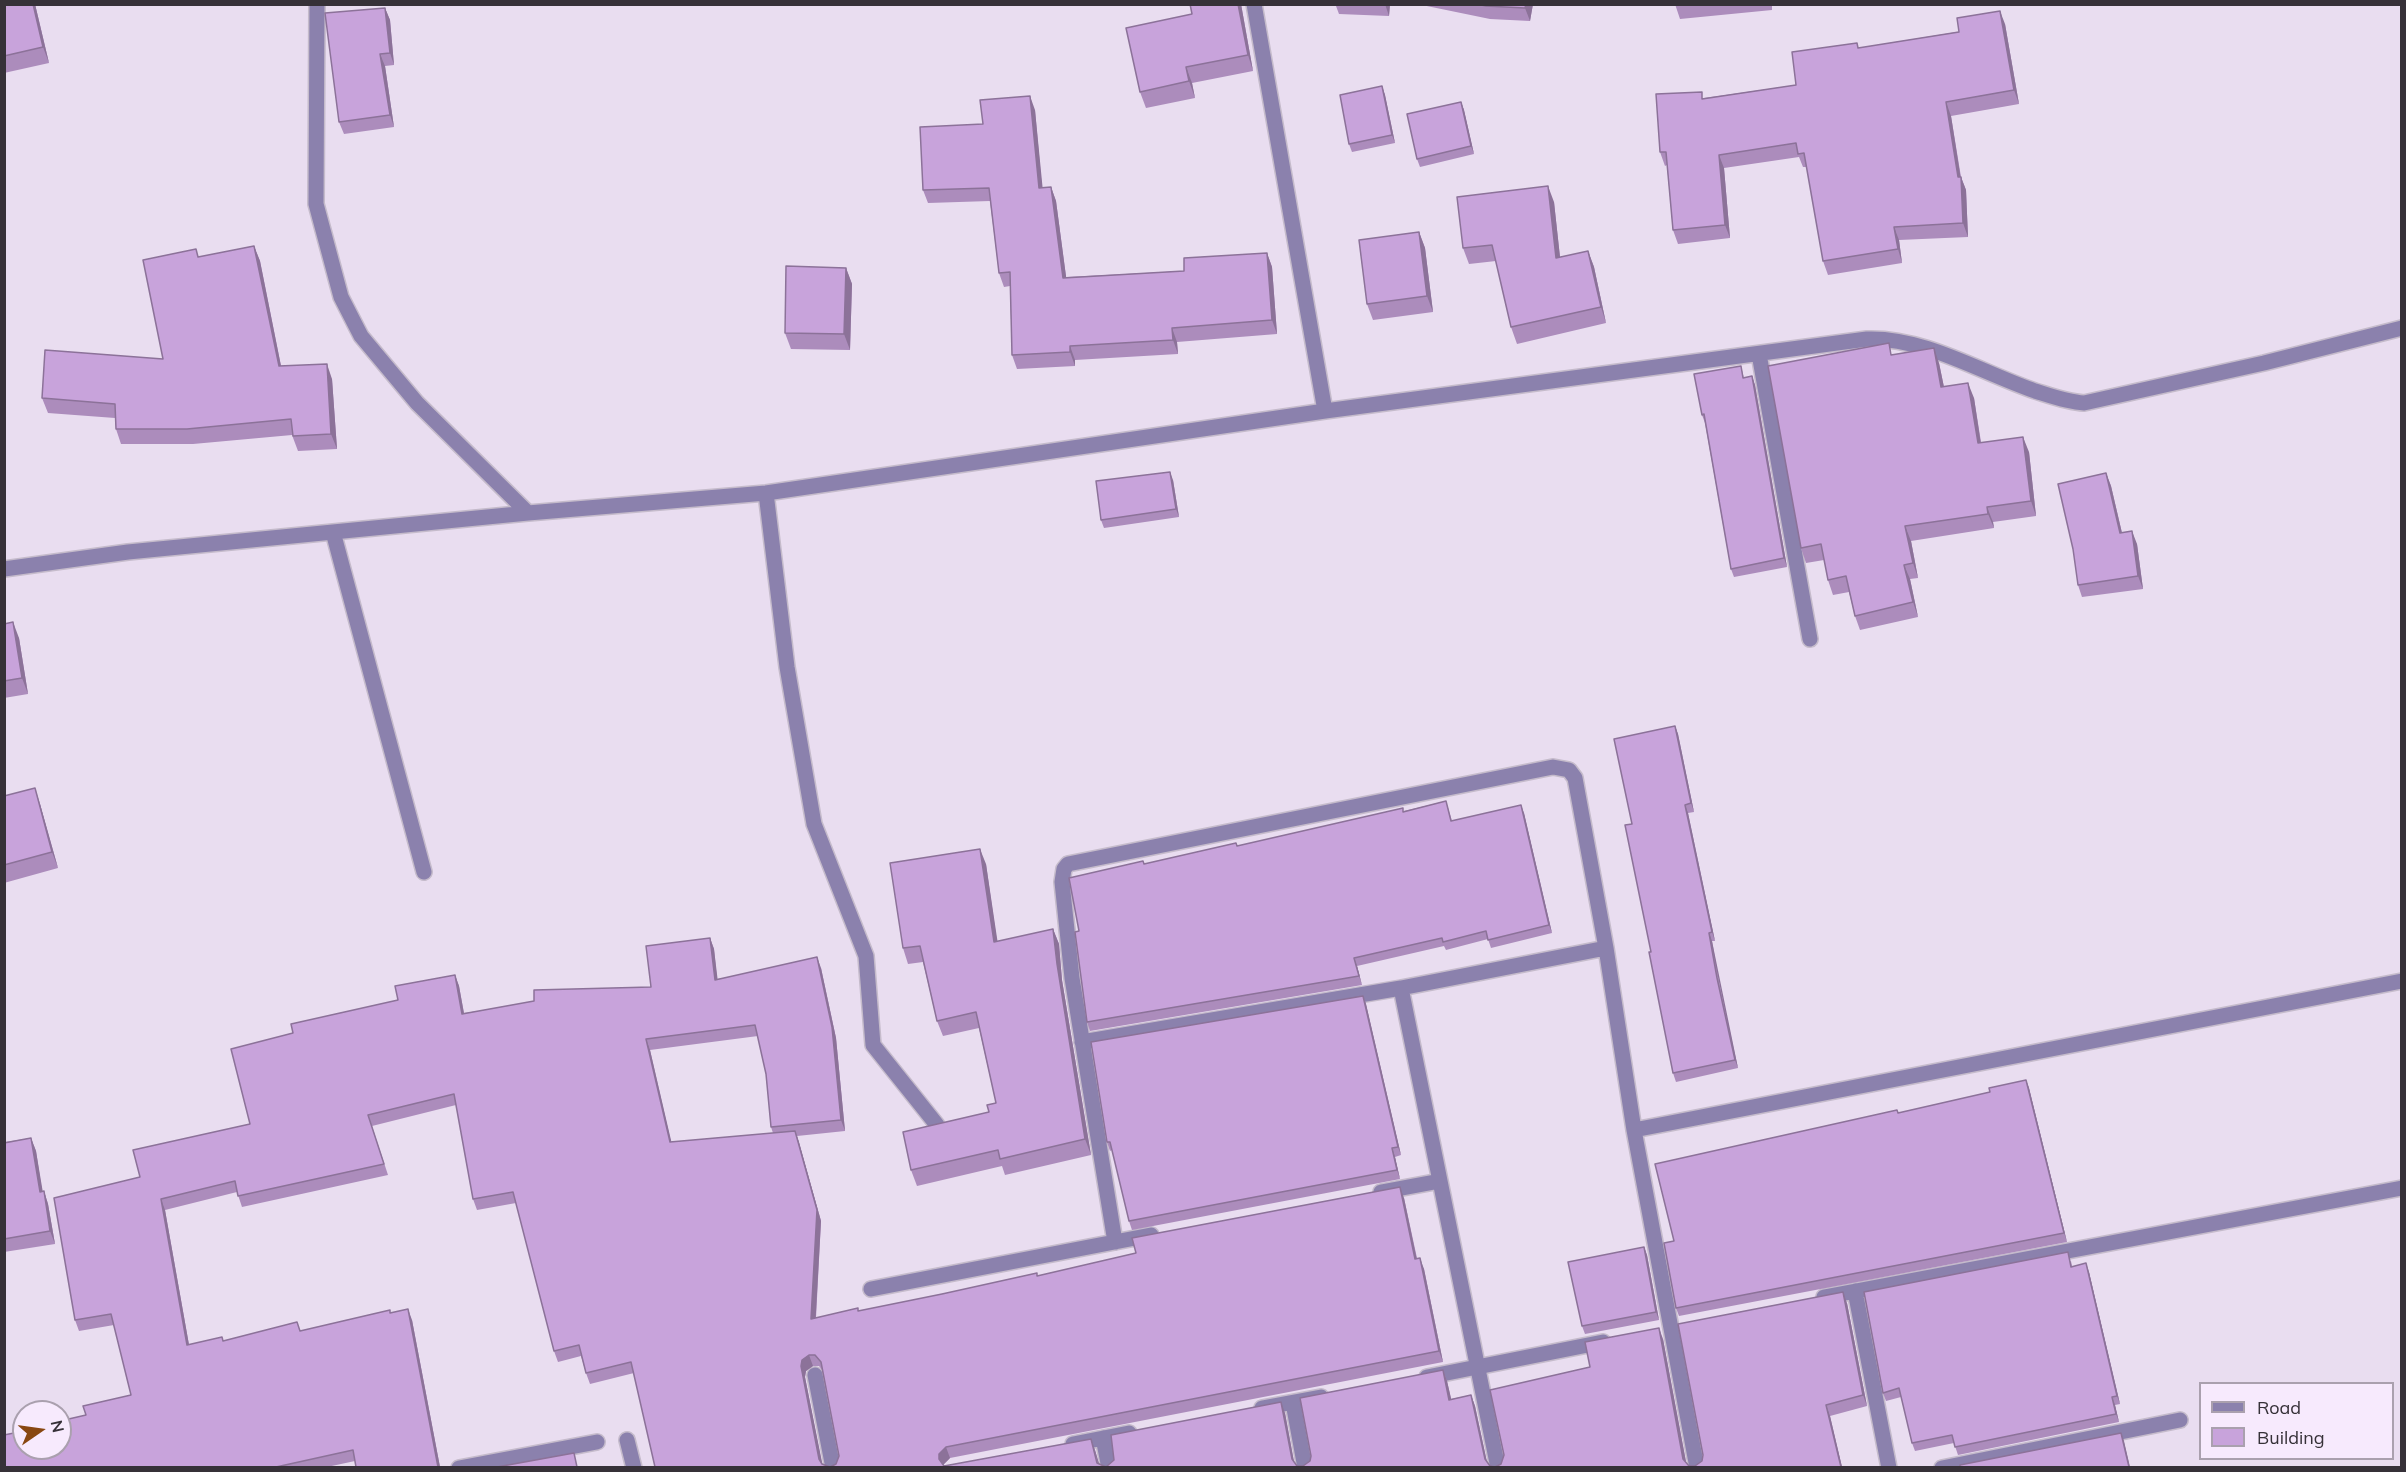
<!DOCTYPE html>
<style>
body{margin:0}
#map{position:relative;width:2406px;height:1472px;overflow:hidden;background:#e9ddf0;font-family:Mulish,sans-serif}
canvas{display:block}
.frame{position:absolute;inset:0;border:6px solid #363138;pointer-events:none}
.legend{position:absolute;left:2199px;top:1382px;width:195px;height:78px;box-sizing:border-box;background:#f7eafd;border:2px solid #aaa0ae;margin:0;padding:8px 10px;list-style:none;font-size:18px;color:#363138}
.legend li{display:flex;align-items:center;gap:12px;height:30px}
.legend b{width:30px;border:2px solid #aaa0ae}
.north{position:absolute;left:12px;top:1400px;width:60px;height:60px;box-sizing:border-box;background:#f7eafd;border:2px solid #aaa0ae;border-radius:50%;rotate:77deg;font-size:16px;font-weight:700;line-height:24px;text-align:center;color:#363138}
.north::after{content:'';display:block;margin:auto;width:21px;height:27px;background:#884711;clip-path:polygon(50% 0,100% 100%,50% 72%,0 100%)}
</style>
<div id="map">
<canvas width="2406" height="1472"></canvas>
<div class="frame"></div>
<ul class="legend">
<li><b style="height:8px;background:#8b81ad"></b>Road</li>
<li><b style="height:16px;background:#c8a3db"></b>Building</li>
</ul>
<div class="north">N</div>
</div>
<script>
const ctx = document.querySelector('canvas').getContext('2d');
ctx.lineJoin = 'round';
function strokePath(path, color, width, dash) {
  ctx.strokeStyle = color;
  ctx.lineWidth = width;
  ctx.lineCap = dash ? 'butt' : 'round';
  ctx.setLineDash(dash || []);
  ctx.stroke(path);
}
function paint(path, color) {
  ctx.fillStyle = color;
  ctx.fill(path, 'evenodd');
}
const minor = new Path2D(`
 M 317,4 L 316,204 L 341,297 L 361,336 L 417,403 L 528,513
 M 1254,4 L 1325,411
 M 1759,354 L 1810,639
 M 766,493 L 787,667 L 814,824 L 866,956 L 873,1045 L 937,1125
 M 333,532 L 424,872
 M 4,569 L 128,552 L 528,513 L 766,493 L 1325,411 L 1867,339 C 1924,337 1980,372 2035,391 C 2051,396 2067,402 2084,403 L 2264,363 L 2402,328
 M 1401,988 L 1498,1468
 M 1082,1042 L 1401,988 L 1606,948
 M 1634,1130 L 2402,981
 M 1381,1192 L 1440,1181
 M 1115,1242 L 1072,978 L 1062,882 L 1064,869 L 1068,864 L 1553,767 L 1569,770 L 1575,778 L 1606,948 L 1634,1130 L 1697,1468
 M 871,1289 L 1151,1235
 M 1855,1291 L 1889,1468
 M 1824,1297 L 2402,1188
 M 815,1375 L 833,1468
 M 1427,1377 L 1603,1342
 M 1293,1403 L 1305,1468
 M 1262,1408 L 1321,1397
 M 1103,1438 L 1109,1468
 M 627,1440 L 634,1468
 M 1073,1444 L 1129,1433
 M 459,1468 L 597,1442
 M 1942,1468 L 2180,1420`);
const wall = new Path2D(`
 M 4,4 L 35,4 L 49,63 L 4,73 Z
 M 1190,4 L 1241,4 L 1253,71 L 1192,83 L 1195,98 L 1146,108 L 1140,92 L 1192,14 Z
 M 1317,4 L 1390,4 L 1389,16 L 1339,14 L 1336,6 Z
 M 1417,4 L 1533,4 L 1530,21 L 1490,19 Z
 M 1675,4 L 1772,4 L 1772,10 L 1680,19 Z
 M 385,8 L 390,20 L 394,65 L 385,66 L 394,127 L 344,134 L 339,122 Z
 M 2005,24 L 2019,104 L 1951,116 L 1961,177 L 1966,190 L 1968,237 L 1899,240 L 1902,263 L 1828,275 L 1823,261 L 1807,167 L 1803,167 L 1799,157 L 1724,168 L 1730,238 L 1678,244 L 1673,230 L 1667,165 L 1665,166 L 1660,152 L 1704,98 L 1796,85 L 1859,48 Z
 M 1382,86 L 1385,95 L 1395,143 L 1352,152 L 1349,144 Z
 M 1461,102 L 1464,110 L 1474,154 L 1420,167 L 1417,159 Z
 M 1035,110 L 1042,188 L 1051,187 L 1056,201 L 1066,277 L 1184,271 L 1267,253 L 1272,267 L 1277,334 L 1177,342 L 1178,354 L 1075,360 L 1075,366 L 1017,369 L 1012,355 L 1010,286 L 1004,287 L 999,273 L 990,201 L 928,203 L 923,190 L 983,124 Z
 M 1554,202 L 1560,258 L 1588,251 L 1594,267 L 1606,323 L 1517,344 L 1511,327 L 1496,261 L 1469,264 L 1463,248 Z
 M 1419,232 L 1425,248 L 1433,312 L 1373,320 L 1367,304 Z
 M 254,246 L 260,261 L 281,366 L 332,379 L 337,449 L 298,451 L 292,435 L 193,444 L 121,444 L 116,429 L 115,418 L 48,413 L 42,398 L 163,359 L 199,257 Z
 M 846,268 L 852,284 L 850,350 L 791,349 L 785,333 Z
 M 1893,355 L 1939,363 L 1944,387 L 1974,398 L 1981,442 L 2029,452 L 2036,516 L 1993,522 L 1994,528 L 1911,541 L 1918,578 L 1910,579 L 1918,617 L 1860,630 L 1855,616 L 1849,592 L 1833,595 L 1828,580 L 1824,560 L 1806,563 L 1801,548 Z
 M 1741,366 L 1744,378 L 1752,376 L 1755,385 L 1787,567 L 1734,577 L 1731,569 L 1705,423 L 1702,415 Z
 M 2106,473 L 2111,486 L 2122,533 L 2137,544 L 2143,589 L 2082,597 L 2078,585 Z
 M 1173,480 L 1179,517 L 1104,528 L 1101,520 Z
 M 4,624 L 19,638 L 28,694 L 4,698 Z
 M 1675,726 L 1678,734 L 1694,812 L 1688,813 L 1715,941 L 1712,941 L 1720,986 L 1738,1068 L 1676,1082 L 1673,1073 L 1632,824 Z
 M 4,796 L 40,804 L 58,868 L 4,883 Z
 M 1446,801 L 1452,821 L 1524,813 L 1552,933 L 1491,948 L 1488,939 L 1446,950 L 1444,946 L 1357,966 L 1362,985 L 1090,1031 L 1087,1022 L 1079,931 L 1144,864 L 1237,846 L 1404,811 Z
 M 986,864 L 997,942 L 1053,929 L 1059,944 L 1062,980 L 1091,1155 L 1005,1175 L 1002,1166 L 917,1186 L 911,1170 L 989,1112 L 996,1103 L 979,1028 L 943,1036 L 937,1021 L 923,962 L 908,964 L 903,948 Z
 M 710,938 L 714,949 L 717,979 L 821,968 L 836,1038 L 845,1131 L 797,1136 L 821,1221 L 816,1318 L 859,1311 L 1038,1276 L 1404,1198 L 1417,1258 L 1424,1269 L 1443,1362 L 950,1458 L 943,1465 L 944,1466 L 1095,1450 L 1099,1464 L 1106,1467 L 1285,1413 L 1294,1462 L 1297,1466 L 1303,1466 L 1443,1370 L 1447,1381 L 1451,1399 L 1471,1395 L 1475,1406 L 1487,1462 L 1490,1466 L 1495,1467 L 1501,1464 L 1590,1367 L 1663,1339 L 1686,1462 L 1689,1466 L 1695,1466 L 1702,1461 L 1847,1303 L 1867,1406 L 1830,1416 L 1842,1467 L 655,1467 L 634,1373 L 590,1384 L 586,1373 L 581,1356 L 558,1362 L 554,1351 L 516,1203 L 477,1210 L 473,1199 L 456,1105 L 372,1126 L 388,1175 L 242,1207 L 237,1192 L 165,1210 L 189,1345 L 224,1341 L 300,1331 L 391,1313 L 412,1320 L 440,1467 L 356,1467 L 355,1461 L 327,1467 L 4,1467 L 86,1415 L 131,1395 L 114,1325 L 79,1331 L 75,1320 L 140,1177 L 250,1124 L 293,1033 L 398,1000 L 455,975 L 459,986 L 464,1013 L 651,987 ZM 758,1036 L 766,1074 L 771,1127 L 773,1133 L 671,1142 L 650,1050 ZM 813,1366 L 819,1366 L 822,1370 L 839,1456 L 836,1464 L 830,1467 L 822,1464 L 805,1377 L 806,1371 Z
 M 1363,996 L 1366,1004 L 1401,1155 L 1395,1157 L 1400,1179 L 1132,1230 L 1129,1221 L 1112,1150 L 1110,1151 L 1107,1142 Z
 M 2026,1080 L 2029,1088 L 2067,1242 L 1679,1316 L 1676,1308 L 1674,1241 L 1899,1113 L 1990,1092 Z
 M 4,1137 L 5,1142 L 31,1138 L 36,1151 L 42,1191 L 44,1191 L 48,1204 L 55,1244 L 4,1252 Z
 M 1644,1247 L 1647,1255 L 1659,1320 L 1585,1334 L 1582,1326 Z
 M 2071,1261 L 2072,1266 L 2089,1272 L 2120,1404 L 2115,1405 L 2119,1422 L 1958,1455 L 1954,1443 L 1915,1451 L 1912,1443 L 1901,1397 L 1886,1401 L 1883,1393 Z`);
const shadedWall = new Path2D(`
 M 33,4 L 35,4 L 49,63 L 43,47 Z
 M 1238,4 L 1241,4 L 1253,71 L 1248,55 Z
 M 1385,4 L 1390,4 L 1389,16 Z
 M 1526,4 L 1533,4 L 1530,21 L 1525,8 Z
 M 385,8 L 390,20 L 394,65 L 390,53 Z
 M 2000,11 L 2005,24 L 2019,104 L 2014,90 Z
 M 380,54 L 385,66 L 394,127 L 390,115 Z
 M 1186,67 L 1192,83 L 1195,98 L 1189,81 Z
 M 1382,86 L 1385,95 L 1395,143 L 1392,135 Z
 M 1030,96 L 1035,110 L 1044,202 L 1039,188 Z
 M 1461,102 L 1464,110 L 1474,154 L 1471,146 Z
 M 1946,102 L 1951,116 L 1961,180 L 1961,177 L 1966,190 L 1968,237 L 1963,223 L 1958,177 Z
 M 1719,155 L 1724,168 L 1730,238 L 1725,225 Z
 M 1548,186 L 1554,202 L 1562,275 L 1556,258 Z
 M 1051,187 L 1056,201 L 1068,291 L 1063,278 Z
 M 1894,227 L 1899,240 L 1902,263 L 1898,249 Z
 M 1419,232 L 1425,248 L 1433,312 L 1427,296 Z
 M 254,246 L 260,261 L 284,381 L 279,366 Z
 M 1588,251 L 1594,267 L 1606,323 L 1601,307 Z
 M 1267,253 L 1272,267 L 1277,334 L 1272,320 Z
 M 846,268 L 852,284 L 850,350 L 844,334 Z
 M 1172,328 L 1177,342 L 1178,354 L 1173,340 Z
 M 1070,346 L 1075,360 L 1075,366 L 1070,352 Z
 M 1934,348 L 1939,363 L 1947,402 L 1941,387 Z
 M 327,364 L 332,379 L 337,449 L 331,434 Z
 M 1752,376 L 1755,385 L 1787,567 L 1784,558 Z
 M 1968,383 L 1974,398 L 1983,458 L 1978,443 Z
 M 2023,437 L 2029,452 L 2036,516 L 2031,501 Z
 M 1170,472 L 1173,480 L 1179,517 L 1176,509 Z
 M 2106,473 L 2111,486 L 2125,546 L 2120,533 Z
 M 1987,507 L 1993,522 L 1994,528 L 1988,514 Z
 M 1905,526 L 1911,541 L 1918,578 L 1913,563 Z
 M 2132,531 L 2137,544 L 2143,589 L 2138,576 Z
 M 1904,565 L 1910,579 L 1918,617 L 1913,602 Z
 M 13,622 L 19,638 L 28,694 L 22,678 Z
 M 1675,726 L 1678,734 L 1694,812 L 1691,803 Z
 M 35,788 L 40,804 L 58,868 L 52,852 Z
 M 1521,805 L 1524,813 L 1552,933 L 1549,925 Z
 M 1685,805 L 1688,813 L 1715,941 L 1712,932 Z
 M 980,849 L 986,864 L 1000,958 L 994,942 Z
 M 1053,929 L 1059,944 L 1062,980 L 1091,1155 L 1085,1139 L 1057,964 Z
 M 1709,933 L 1712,941 L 1738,1068 L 1735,1060 Z
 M 710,938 L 714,949 L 719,991 L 715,980 Z
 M 817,957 L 821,968 L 836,1038 L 845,1131 L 841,1120 Z
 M 1354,958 L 1357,966 L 1362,985 L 1359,976 Z
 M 455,975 L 459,986 L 466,1025 L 462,1014 Z
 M 1363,996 L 1366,1004 L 1401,1155 L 1398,1147 Z
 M 646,1039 L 650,1050 L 674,1153 L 670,1142 Z
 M 2026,1080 L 2029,1088 L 2067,1242 L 2064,1233 Z
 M 795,1131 L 799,1142 L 821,1221 L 815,1330 L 811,1319 Z
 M 31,1138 L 36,1151 L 45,1205 L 40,1192 Z
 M 1392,1148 L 1395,1157 L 1400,1179 L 1397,1170 Z
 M 1400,1187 L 1404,1198 L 1419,1270 L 1415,1259 Z
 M 44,1191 L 48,1204 L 55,1244 L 50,1231 Z
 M 161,1199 L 165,1210 L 191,1356 L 187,1345 Z
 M 1644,1247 L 1647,1255 L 1659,1320 L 1656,1312 Z
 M 1420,1258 L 1424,1269 L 1443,1362 L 1439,1351 Z
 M 2086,1263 L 2089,1272 L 2120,1404 L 2117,1396 Z
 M 1843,1292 L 1847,1303 L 1867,1406 L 1863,1395 Z
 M 408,1309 L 412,1320 L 440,1467 L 438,1467 Z
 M 1659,1328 L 1663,1339 L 1687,1467 L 1683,1459 Z
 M 809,1355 L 813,1366 L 806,1371 L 805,1377 L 823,1467 L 819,1459 L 801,1366 L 802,1360 Z
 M 1443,1370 L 1447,1381 L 1454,1411 L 1449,1400 Z
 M 1471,1395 L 1475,1406 L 1488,1467 L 1485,1459 Z
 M 2112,1397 L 2115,1405 L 2119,1422 L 2116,1414 Z
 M 1281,1402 L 1285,1413 L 1295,1467 L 1292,1459 Z
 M 1826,1405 L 1830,1416 L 1842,1467 L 1841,1467 Z
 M 2121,1433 L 2124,1441 L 2130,1467 L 2129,1467 Z
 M 1091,1439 L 1095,1450 L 1100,1467 L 1099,1467 Z
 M 946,1447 L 950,1458 L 943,1465 L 939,1459 L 939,1454 Z`);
const building = new Path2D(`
 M 4,4 L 33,4 L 43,47 L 4,56 Z
 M 1190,4 L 1238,4 L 1248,55 L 1186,67 L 1189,81 L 1140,92 L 1126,28 L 1192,14 Z
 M 1476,4 L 1526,4 L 1525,8 L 1486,6 Z
 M 385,8 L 390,53 L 380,54 L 390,115 L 339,122 L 325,13 Z
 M 2000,11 L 2014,90 L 1946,102 L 1958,177 L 1961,177 L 1963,223 L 1894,227 L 1898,249 L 1823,261 L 1804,153 L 1798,154 L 1796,143 L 1719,155 L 1725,225 L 1673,230 L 1666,152 L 1660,152 L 1656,94 L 1702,92 L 1702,99 L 1796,85 L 1792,52 L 1857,43 L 1858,48 L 1959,32 L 1957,18 Z
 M 1382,86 L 1392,135 L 1349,144 L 1340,95 Z
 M 1030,96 L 1039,188 L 1051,187 L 1063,278 L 1184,271 L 1184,258 L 1267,253 L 1272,320 L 1172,328 L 1173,340 L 1070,346 L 1070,352 L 1012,355 L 1010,272 L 999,273 L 989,188 L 923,190 L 920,127 L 983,124 L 980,100 Z
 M 1461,102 L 1471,146 L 1417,159 L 1407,114 Z
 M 1548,186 L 1556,258 L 1588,251 L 1601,307 L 1511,327 L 1492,245 L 1463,248 L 1457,197 Z
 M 1419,232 L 1427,296 L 1367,304 L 1359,240 Z
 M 254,246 L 279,366 L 327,364 L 331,434 L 293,436 L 291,419 L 187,429 L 116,429 L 115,404 L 42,398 L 45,350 L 163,359 L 143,260 L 196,249 L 198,257 Z
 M 786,266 L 846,268 L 844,334 L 785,333 Z
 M 1889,343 L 1891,355 L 1934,348 L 1941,387 L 1968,383 L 1978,443 L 2023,437 L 2031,501 L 1987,507 L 1988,514 L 1905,526 L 1913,563 L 1904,565 L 1913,602 L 1855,616 L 1846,576 L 1828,580 L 1821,544 L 1801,548 L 1768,366 Z
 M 1741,366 L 1743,378 L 1752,376 L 1784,558 L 1731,569 L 1704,414 L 1702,415 L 1694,374 Z
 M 1170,472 L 1176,509 L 1101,520 L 1096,481 Z
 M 2106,473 L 2120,533 L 2132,531 L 2138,576 L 2078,585 L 2073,549 L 2058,484 Z
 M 13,622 L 22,678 L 4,681 L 4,624 Z
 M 1675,726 L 1691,803 L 1685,805 L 1712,932 L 1709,933 L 1717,978 L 1735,1060 L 1673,1073 L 1649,952 L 1651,952 L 1625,825 L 1632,824 L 1614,739 Z
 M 35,788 L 52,852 L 4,865 L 4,796 Z
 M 1446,801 L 1451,821 L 1521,805 L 1549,925 L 1488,940 L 1486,931 L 1443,942 L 1442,938 L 1354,958 L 1359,976 L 1087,1022 L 1075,932 L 1079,931 L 1069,878 L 1143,861 L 1144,864 L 1236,843 L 1237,846 L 1403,808 L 1403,812 Z
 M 980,849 L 994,942 L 1053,929 L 1057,964 L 1085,1139 L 1000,1159 L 998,1150 L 911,1170 L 903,1132 L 989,1112 L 987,1105 L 996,1103 L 976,1012 L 937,1021 L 920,946 L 903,948 L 890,863 Z
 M 710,938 L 715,980 L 817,957 L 832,1027 L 841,1120 L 771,1127 L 766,1074 L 755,1025 L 646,1039 L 670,1142 L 795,1131 L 817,1210 L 811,1319 L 858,1308 L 858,1311 L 942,1294 L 1037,1273 L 1037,1276 L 1136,1253 L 1132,1238 L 1400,1187 L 1415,1259 L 1420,1258 L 1439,1351 L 946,1447 L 939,1454 L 939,1459 L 944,1466 L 1091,1439 L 1097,1463 L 1106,1467 L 1114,1460 L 1111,1435 L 1281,1402 L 1292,1459 L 1297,1466 L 1303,1466 L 1310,1461 L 1311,1456 L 1300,1398 L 1443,1370 L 1449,1400 L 1471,1395 L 1485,1459 L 1490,1466 L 1495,1467 L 1501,1464 L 1504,1455 L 1490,1390 L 1590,1367 L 1585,1342 L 1659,1328 L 1683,1459 L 1689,1466 L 1695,1466 L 1702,1461 L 1703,1455 L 1678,1324 L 1843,1292 L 1863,1395 L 1826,1405 L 1841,1467 L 655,1467 L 631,1362 L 586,1373 L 579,1345 L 554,1351 L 513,1192 L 473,1199 L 454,1094 L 368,1115 L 384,1164 L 238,1196 L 235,1181 L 161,1199 L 187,1345 L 222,1337 L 223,1341 L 297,1322 L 300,1331 L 390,1310 L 390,1313 L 408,1309 L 438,1467 L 356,1467 L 353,1450 L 276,1467 L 4,1467 L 4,1435 L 24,1431 L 24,1448 L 60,1448 L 60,1421 L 86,1415 L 83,1406 L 131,1395 L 111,1314 L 75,1320 L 54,1198 L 140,1177 L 133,1150 L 250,1124 L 231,1049 L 293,1033 L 291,1024 L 398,1000 L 395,986 L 455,975 L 462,1014 L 534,1001 L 534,990 L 651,987 L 646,946 ZM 809,1355 L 815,1355 L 821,1362 L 839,1456 L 836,1464 L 830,1467 L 822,1464 L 819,1459 L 801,1366 L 802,1360 Z
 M 1363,996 L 1398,1147 L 1392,1148 L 1397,1170 L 1129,1221 L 1110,1142 L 1107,1142 L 1091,1042 Z
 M 2026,1080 L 2064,1233 L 1676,1308 L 1664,1243 L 1674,1241 L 1655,1164 L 1897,1110 L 1898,1113 L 1990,1092 L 1989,1088 Z
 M 31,1138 L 40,1192 L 44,1191 L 50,1231 L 4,1239 L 4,1143 Z
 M 1644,1247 L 1656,1312 L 1582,1326 L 1568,1262 Z
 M 2068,1252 L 2071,1267 L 2086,1263 L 2117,1396 L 2112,1397 L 2116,1414 L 1955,1447 L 1952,1435 L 1912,1443 L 1899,1388 L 1883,1393 L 1864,1292 Z
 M 2121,1433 L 2129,1467 L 1960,1467 L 1960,1465 Z
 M 574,1453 L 577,1467 L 497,1467 Z`);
strokePath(minor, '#c5bbcb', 18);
strokePath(minor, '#8b81ad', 15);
paint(wall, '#ac8cbc');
paint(shadedWall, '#8c7299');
paint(building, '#c8a3db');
strokePath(building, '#8c7299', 1.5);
</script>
